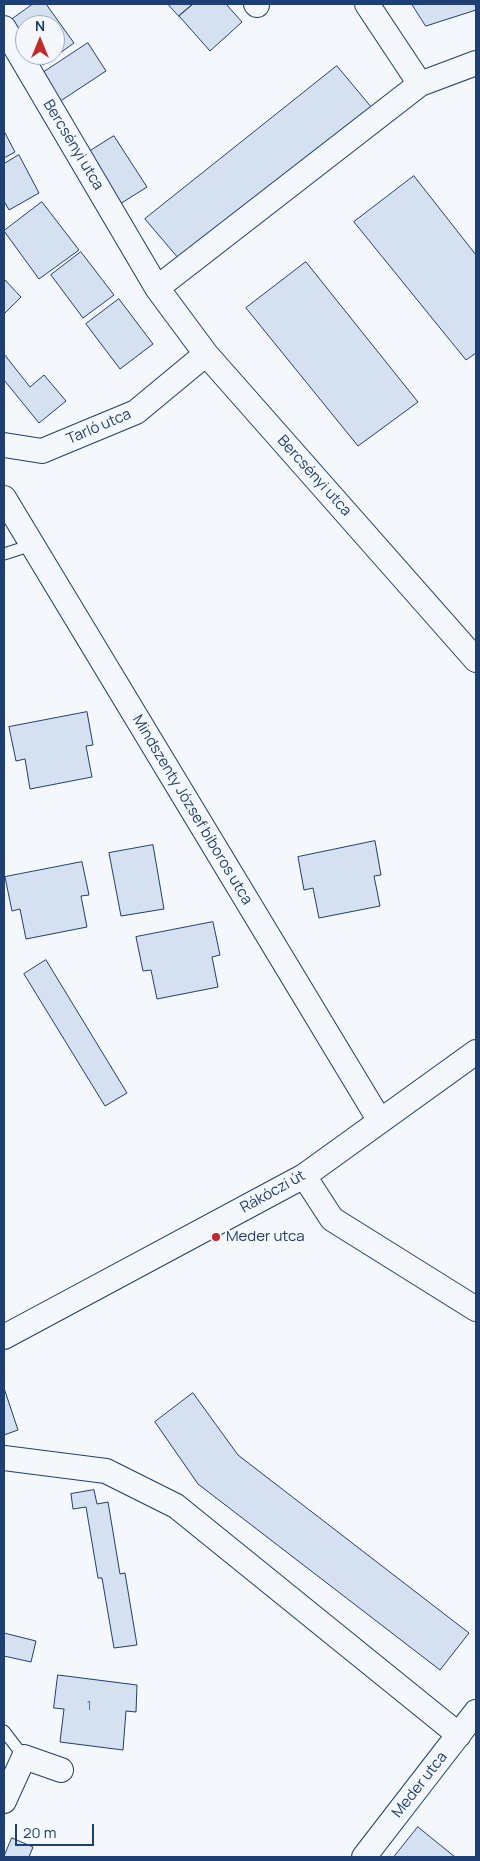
<!DOCTYPE html>
<meta charset="utf-8">
<style>
body{margin:0}
#map{position:relative;width:480px;height:1861px;overflow:hidden;background:#f4f7fb;font-family:Manrope,sans-serif}
canvas{display:block}
.frame{position:absolute;inset:0;border:5px solid #1d3f73;pointer-events:none}
.north{position:absolute;left:15px;top:15px;width:50px;height:50px;box-sizing:border-box;background:#f4f7fb;border:1px solid #9eadc5;border-radius:50%;rotate:0deg;font-size:14px;font-weight:700;line-height:20px;text-align:center;color:#1d3f73}
.north::after{content:'';display:block;margin:auto;width:18px;height:22px;background:#c62828;clip-path:polygon(50% 0,100% 100%,50% 72%,0 100%)}
.scale{position:absolute;left:15px;top:1824px;width:79px;height:22px;box-sizing:border-box;border:2px solid #1d3f73;border-top:0;padding-left:6px;font-size:15px;line-height:18px;white-space:nowrap;color:#1d3f73;-webkit-text-stroke:4px #f4f7fb;paint-order:stroke}
</style>
<div id="map">
<canvas width="480" height="1861"></canvas>
<div class="frame"></div>
<div class="north">N</div>
<div class="scale">20 m</div>
</div>
<script>
const ctx = document.querySelector('canvas').getContext('2d');
ctx.lineJoin = 'round';
function paint(path, color) {
  ctx.fillStyle = color;
  ctx.fill(path, 'evenodd');
}
function strokePath(path, color, width, dash) {
  ctx.strokeStyle = color;
  ctx.lineWidth = width;
  ctx.lineCap = dash ? 'butt' : 'round';
  ctx.setLineDash(dash || []);
  ctx.stroke(path);
}
function write(font, color, halo, rows, align = 'center') {
  ctx.font = font + ' Manrope,sans-serif';
  ctx.lineWidth = 4;
  ctx.setLineDash([]);
  ctx.textBaseline = 'middle';
  ctx.strokeStyle = halo;
  ctx.fillStyle = color;
  for (const [text, x, y, turn = 0] of rows) {
    ctx.save();
    ctx.translate(x, y);
    ctx.rotate((+turn || 0) * Math.PI / 180);
    ctx.textAlign = isNaN(turn) ? turn : align;
    if (halo) ctx.strokeText(text, 0, 0);
    ctx.fillText(text, 0, 0);
    ctx.restore();
  }
}
const building = new Path2D(`
 M 33,4 L 46,4 L 74,43 L 43,65 L 36,55 L 55,55 L 55,25 L 25,25 L 25,40 L 11,20 Z
 M 168,4 L 193,4 L 179,16 Z
 M 193,4 L 226,4 L 242,22 L 210,51 L 179,16 Z
 M 412,4 L 475,4 L 476,10 L 426,26 Z
 M 88,43 L 106,71 L 59,102 L 41,74 Z
 M 337,66 L 372,108 L 179,259 L 145,219 Z
 M 4,131 L 15,152 L 4,158 Z
 M 114,136 L 147,187 L 120,204 L 87,153 Z
 M 19,155 L 39,193 L 9,210 L 4,201 L 4,164 Z
 M 414,176 L 476,255 L 476,353 L 466,360 L 354,222 Z
 M 42,202 L 79,250 L 39,279 L 4,231 Z
 M 81,252 L 114,295 L 83,318 L 51,275 Z
 M 306,262 L 418,402 L 358,446 L 246,308 Z
 M 4,279 L 21,297 L 4,314 Z
 M 119,299 L 153,344 L 120,369 L 86,324 Z
 M 4,354 L 30,387 L 44,375 L 66,401 L 39,423 L 4,380 Z
 M 87,712 L 93,745 L 86,746 L 92,777 L 30,789 L 25,759 L 16,761 L 9,727 Z
 M 375,841 L 381,875 L 374,876 L 380,906 L 319,918 L 313,888 L 304,890 L 298,857 Z
 M 153,845 L 164,909 L 121,916 L 109,853 Z
 M 82,862 L 89,895 L 81,896 L 87,927 L 26,939 L 20,909 L 12,911 L 5,877 Z
 M 213,922 L 220,955 L 212,957 L 218,987 L 157,999 L 151,970 L 143,971 L 136,937 Z
 M 46,960 L 127,1093 L 105,1106 L 24,974 Z
 M 4,1388 L 18,1430 L 4,1435 Z
 M 193,1393 L 238,1455 L 469,1633 L 440,1670 L 198,1484 L 155,1422 Z
 M 94,1490 L 97,1504 L 108,1502 L 120,1574 L 125,1573 L 137,1645 L 114,1648 L 102,1578 L 98,1578 L 86,1507 L 73,1509 L 71,1494 Z
 M 4,1633 L 36,1641 L 31,1662 L 4,1656 Z
 M 58,1675 L 137,1685 L 136,1712 L 126,1711 L 123,1750 L 60,1742 L 64,1709 L 54,1708 Z
 M 418,1827 L 455,1857 L 394,1857 Z
 M 12,1838 L 33,1847 L 29,1857 L 4,1857 Z`);
const lane = new Path2D(`
 M 4,554 L 32,545
 M 4,1731 L 24,1757`);
const street = new Path2D(`
 M 256,4 L 257,5
 M 367,4 L 420,84
 M 4,28 L 157,288 L 206,354 L 476,660
 M 157,288 L 420,84 L 476,63
 M 4,445 L 42,451 L 136,412 L 206,354
 M 4,498 L 380,1121
 M 304,1176 L 332,1219 L 476,1309
 M 4,1337 L 304,1176 L 476,1052
 M 4,1458 L 106,1471 L 176,1506 L 459,1735
 M 4,1801 L 24,1757 L 61,1770
 M 364,1857 L 476,1712`);
const markers = [
 [216,1237,5,"#c62828"]
];
const numberNames = [
 ["1",89,1707]
];
const streetNames = [
 ["Bercsényi utca",73,145,59],
 ["Tarló utca",99,427,-23],
 ["Bercsényi utca",314,476,48],
 ["Mindszenty József bíboros utca",192,810,59],
 ["Rákóczi út",273,1192,-29],
 ["Meder utca",420,1785,-52]
];
const poiNames = [
 ["Meder utca",226,1237]
];
paint(building, '#d5e0f0');
strokePath(building, '#1d3f73', 1);
strokePath(lane, '#1d3f73', 13);
strokePath(street, '#1d3f73', 26);
strokePath(lane, '#f4f7fb', 11);
strokePath(street, '#f4f7fb', 24);
for (const [x, y, r, color] of markers) {
  const dot = new Path2D();
  dot.arc(x, y, r, 0, 2 * Math.PI);
  ctx.fillStyle = color;
  ctx.fill(dot);
  strokePath(dot, '#f4f7fb', 2);
}
write('12px', '#4b6792', null, numberNames);
write('15px', '#1d3f73', '#f4f7fb', streetNames);
write('15px', '#1d3f73', '#f4f7fb', poiNames, 'left');
</script>
